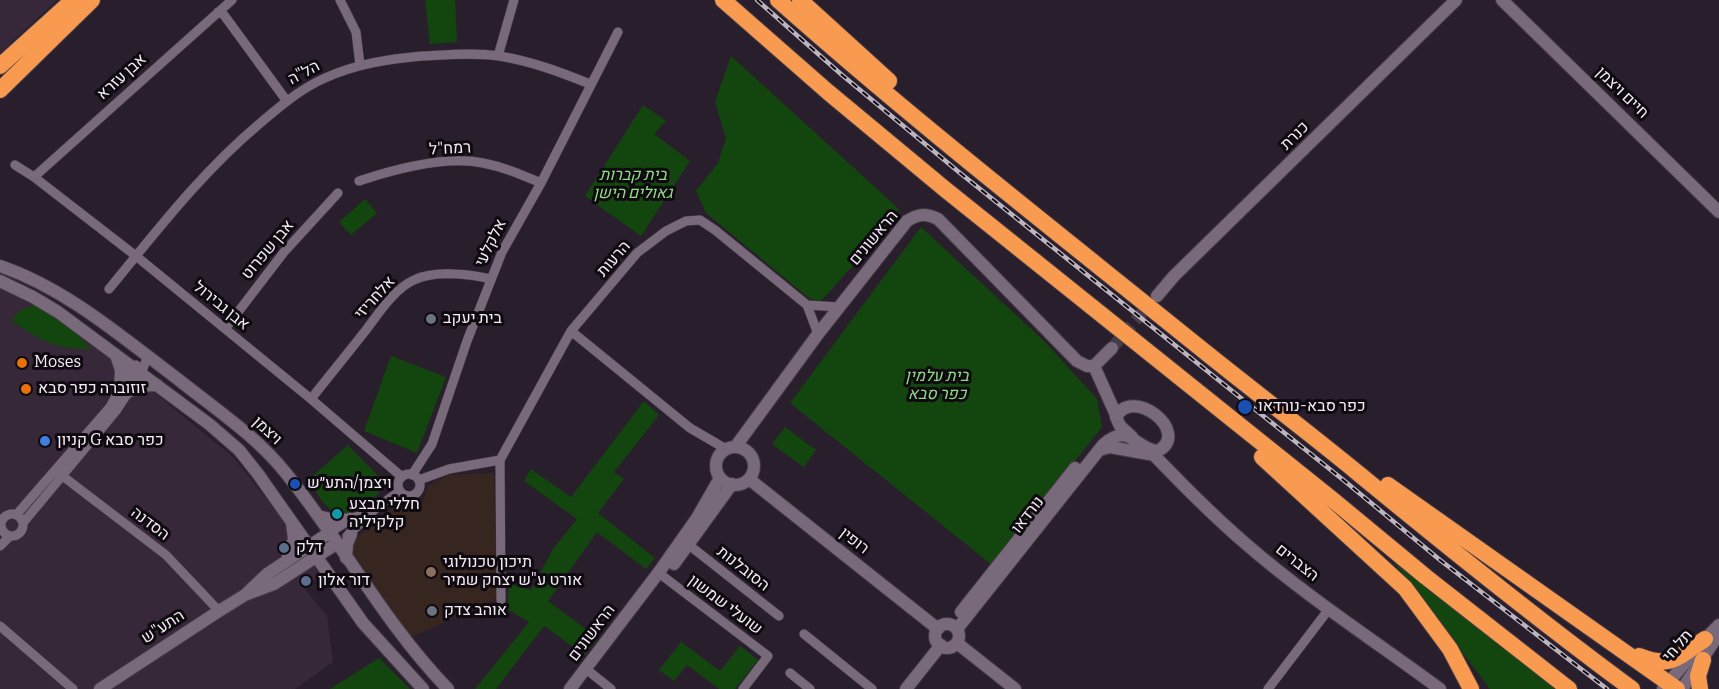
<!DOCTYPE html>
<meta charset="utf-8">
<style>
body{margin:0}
canvas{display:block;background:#291e2b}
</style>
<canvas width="1719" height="689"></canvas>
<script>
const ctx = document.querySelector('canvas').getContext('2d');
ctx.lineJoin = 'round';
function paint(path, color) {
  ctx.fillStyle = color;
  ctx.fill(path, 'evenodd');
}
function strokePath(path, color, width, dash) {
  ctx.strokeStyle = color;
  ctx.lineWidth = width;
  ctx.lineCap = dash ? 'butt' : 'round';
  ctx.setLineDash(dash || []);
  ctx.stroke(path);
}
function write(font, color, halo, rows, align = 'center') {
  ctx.font = font + ' Bitter,Heebo,serif';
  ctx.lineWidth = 6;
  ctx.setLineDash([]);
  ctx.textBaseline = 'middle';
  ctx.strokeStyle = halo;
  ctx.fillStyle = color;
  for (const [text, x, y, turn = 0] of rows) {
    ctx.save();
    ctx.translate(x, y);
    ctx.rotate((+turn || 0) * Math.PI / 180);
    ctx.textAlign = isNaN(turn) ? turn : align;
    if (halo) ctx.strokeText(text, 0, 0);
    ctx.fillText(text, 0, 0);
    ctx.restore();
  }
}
const built = new Path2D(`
 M 0,0 L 57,0 L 0,53 Z
 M 0,288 L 25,297 L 71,324 L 234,458 L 295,535 L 320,576 L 304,588 L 327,616 L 333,662 L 295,689 L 0,689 Z`);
const education = new Path2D(`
 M 494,473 L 496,599 L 411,637 L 347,545 L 397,505 L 407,509 L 417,509 L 423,502 L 428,486 L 448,475 Z`);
const green = new Path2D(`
 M 425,0 L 455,0 L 457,42 L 430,44 Z
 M 731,56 L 899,209 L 858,260 L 821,301 L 810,299 L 706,213 L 696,191 L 718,163 L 726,138 L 715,102 Z
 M 643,105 L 666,121 L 654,134 L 690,161 L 641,236 L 585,196 Z
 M 365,199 L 377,213 L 351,235 L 339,222 Z
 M 921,227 L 1044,341 L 1097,399 L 1102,427 L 992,565 L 790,403 Z
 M 38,305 L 69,326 L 91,349 C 53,349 44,342 13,322 C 14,311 28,306 38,305 Z
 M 391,356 L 446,377 L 417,453 L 364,431 Z
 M 644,401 L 659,415 L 614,472 L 624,479 L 598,513 L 655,558 L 646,569 L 597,532 L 548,601 L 598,638 L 585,655 L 544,626 L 496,689 L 475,689 L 529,622 L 507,609 L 509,584 L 531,590 L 553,549 L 577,519 L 524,481 L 531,469 L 571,497 Z
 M 785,427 L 816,450 L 804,467 L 772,444 Z
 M 348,445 L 385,483 C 380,495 372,499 362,507 C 333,527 323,501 308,480 Z
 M 1389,556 L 1555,689 L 1490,689 Z
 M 681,642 L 720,671 L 740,646 L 758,660 L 735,689 L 719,689 L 687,665 L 674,681 L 659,670 Z
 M 379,658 L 410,689 L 330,689 Z`);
const secondaryTunnel = new Path2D(`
 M 1112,348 L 1152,301`);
const street = new Path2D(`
 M 340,0 L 356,32 L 360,65
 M 218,12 L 224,15 L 286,100
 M 498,56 L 514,0
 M 15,165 L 34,177 L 136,256 L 311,399 L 402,477
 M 34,177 L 232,0
 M 359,181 C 395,169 445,155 483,163 C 504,167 522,175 541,183
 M 109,289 C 156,232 201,173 258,125 C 279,107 300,89 325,78 C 356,64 388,59 422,56 C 447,55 474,52 499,56 C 531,61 560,72 590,84
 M 807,305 L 839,307
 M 225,329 L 284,252 L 338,193
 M 571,331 L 690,428 L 726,449
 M 311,399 C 329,376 348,353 366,330 C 379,313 394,289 414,280 C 434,270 470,274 491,279
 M 500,460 L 501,600
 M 56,471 L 166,555 L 219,611
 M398 485a11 11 0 1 1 22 0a11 11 0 1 1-22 0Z
 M 412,475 L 432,444 L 467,341 L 502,252 L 541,183 L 618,32
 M 419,480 L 449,469 L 500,460 L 571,331 L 637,253 L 666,231 L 686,221 L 700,220 L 715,230 L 807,305 L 818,334
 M1 525a11 11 0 1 1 22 0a11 11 0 1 1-22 0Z
 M 17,514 L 110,407 L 120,388 L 136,365
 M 23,523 L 116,411 L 141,373 L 148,356
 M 329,533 L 351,519 L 373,510
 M 347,536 L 375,509 L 400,491
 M 689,545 L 779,616
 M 0,546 L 10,536
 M 664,577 L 768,656 L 743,689
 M 0,626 L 73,689
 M 804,634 L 872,689
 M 591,673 L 611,689
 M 790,673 L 810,689
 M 1268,689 L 1329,609`);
const secondary = new Path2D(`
 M 1502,0 L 1719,212
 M 0,266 C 67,289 123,338 179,380 C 215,409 255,435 285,472 C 343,543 384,623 448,689
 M 0,281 L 33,297 L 58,312 L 209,424 L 239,450 L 258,474 L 363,623 L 423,689
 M 1157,296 L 1174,276 L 1456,0
 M 116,355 L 121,370 L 120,388
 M 1094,366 L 1116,415
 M 1094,366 L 1112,348
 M 128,392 L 139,386 L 157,385
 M 736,446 L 818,334 L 907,221 C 918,214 925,213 938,219 L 1077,361 L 1087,366 L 1094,366
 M716 466a19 19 0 1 1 38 0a19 19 0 1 1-38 0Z
 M 1147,448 C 1179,481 1211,514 1246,544 C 1307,597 1375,641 1440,689
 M 1099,450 L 1110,447 L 1149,454
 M 749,479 L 938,629
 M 318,516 L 338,521 L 351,519
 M 346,558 L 347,544 L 351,534
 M 287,560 L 294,539 L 292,523
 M 674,564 L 732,484
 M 246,594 L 267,574 L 329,533
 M 961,612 L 1075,468
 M935 636a12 12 0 1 1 24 0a12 12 0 1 1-24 0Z
 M 957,629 L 1103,445 C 1130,421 1134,449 1158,451 C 1192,432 1132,385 1116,417 L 1120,426 L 1132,437
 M 957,643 L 1015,689
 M 100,689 L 219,611 L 245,595 L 274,584 L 336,544
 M 570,689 L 659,572 L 697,518 L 720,478
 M 906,689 L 941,645
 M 1663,689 L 1705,639 L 1719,625
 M 1682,689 L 1719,634`);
const highway = new Path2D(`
 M 723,0 L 828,92 L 946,190 L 1333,500 L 1426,577 L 1569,689
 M 778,0 C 914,121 1058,233 1199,347 C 1252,390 1307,431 1359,474 C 1449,548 1538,620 1632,689
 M 800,0 L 889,81
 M 0,66 L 73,0
 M 0,90 L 92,0
 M 1262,457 L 1405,588 L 1450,649 L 1471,689
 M 1388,485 L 1677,689
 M 1639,656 C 1672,669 1678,657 1705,639
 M 1700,689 L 1698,676 L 1703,660`);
const rail = new Path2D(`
 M 757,0 L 842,75 L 960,173 L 1347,483 L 1440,560 L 1607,689`);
const markers = [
 [431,319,6,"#6b7280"],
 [22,363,6,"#e8710a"],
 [26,389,6,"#e8710a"],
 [1245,407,8,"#1a4fb4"],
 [45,441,6,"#3f7fe0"],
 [295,484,6,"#1a4fb4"],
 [337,514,6,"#0f9aa8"],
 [284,548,6,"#5c6f8a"],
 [431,572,6,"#8d6e63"],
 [306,581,6,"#5c6f8a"],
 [432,611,6,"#6b7280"]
];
const streetNames = [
 ["הל\"ה",304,73,-28],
 ["אבן עזרא",122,77,-42],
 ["חיים ויצמן",1622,93,44],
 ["כנרת",1295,136,-45],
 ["רמח\"ל",450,149,-3],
 ["הראשונים",874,238,-50],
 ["אלקלעי",491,243,-64],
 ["אבן שפרוט",268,250,-50],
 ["הרעות",614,259,-49],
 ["אלחריזי",375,298,-48],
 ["אבן גבירול",221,306,39],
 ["ויצמן",267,431,43],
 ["נורדאו",1028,515,-52],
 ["הסדנה",150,524,37],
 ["רופין",854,541,38],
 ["הצברים",1297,563,38],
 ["הסובלנות",743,569,38],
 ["שועלי שמשון",725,605,37],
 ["התע\"ש",163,627,-33],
 ["הראשונים",592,633,-53],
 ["תל חי",1678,646,-49]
];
const parkNames = [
 ["בית קברות",633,176],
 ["גאולים הישן",633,194],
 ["בית עלמין",937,377],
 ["כפר סבא",937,395]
];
const poiNames = [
 ["בית יעקב",443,319],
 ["Moses",34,363],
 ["זוזוברה כפר סבא",38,389],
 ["כפר סבא-נורדאו",1258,407],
 ["קניון G כפר סבא",57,441],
 ["ויצמן/התע״ש",307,484],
 ["חללי מבצע",349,505],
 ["קלקיליה",349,523],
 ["דלק",296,548],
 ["תיכון טכנולוגי",443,563],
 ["אורט ע\"ש יצחק שמיר",443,581],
 ["דור אלון",318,581],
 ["אוהב צדק",444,611]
];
paint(built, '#362739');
paint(education, '#37251f');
paint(green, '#13450e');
strokePath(secondaryTunnel, '#473d49', 12, [12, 6]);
strokePath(street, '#443a45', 10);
strokePath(secondary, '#443a45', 14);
strokePath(highway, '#443a45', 18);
strokePath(street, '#786a7a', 9);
strokePath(secondary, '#786a7a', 12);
strokePath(highway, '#f89b51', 16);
strokePath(rail, '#bcb4be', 4.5);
strokePath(rail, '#0f0a10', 2, [7]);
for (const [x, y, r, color] of markers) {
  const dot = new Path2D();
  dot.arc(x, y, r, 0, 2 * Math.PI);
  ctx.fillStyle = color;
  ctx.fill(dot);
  strokePath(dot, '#0f0a10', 2);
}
write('16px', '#f4ecf5', '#0f0a10', streetNames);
write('italic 16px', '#8fdd86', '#0f0a10', parkNames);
write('16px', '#f4ecf5', '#0f0a10', poiNames, 'left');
</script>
